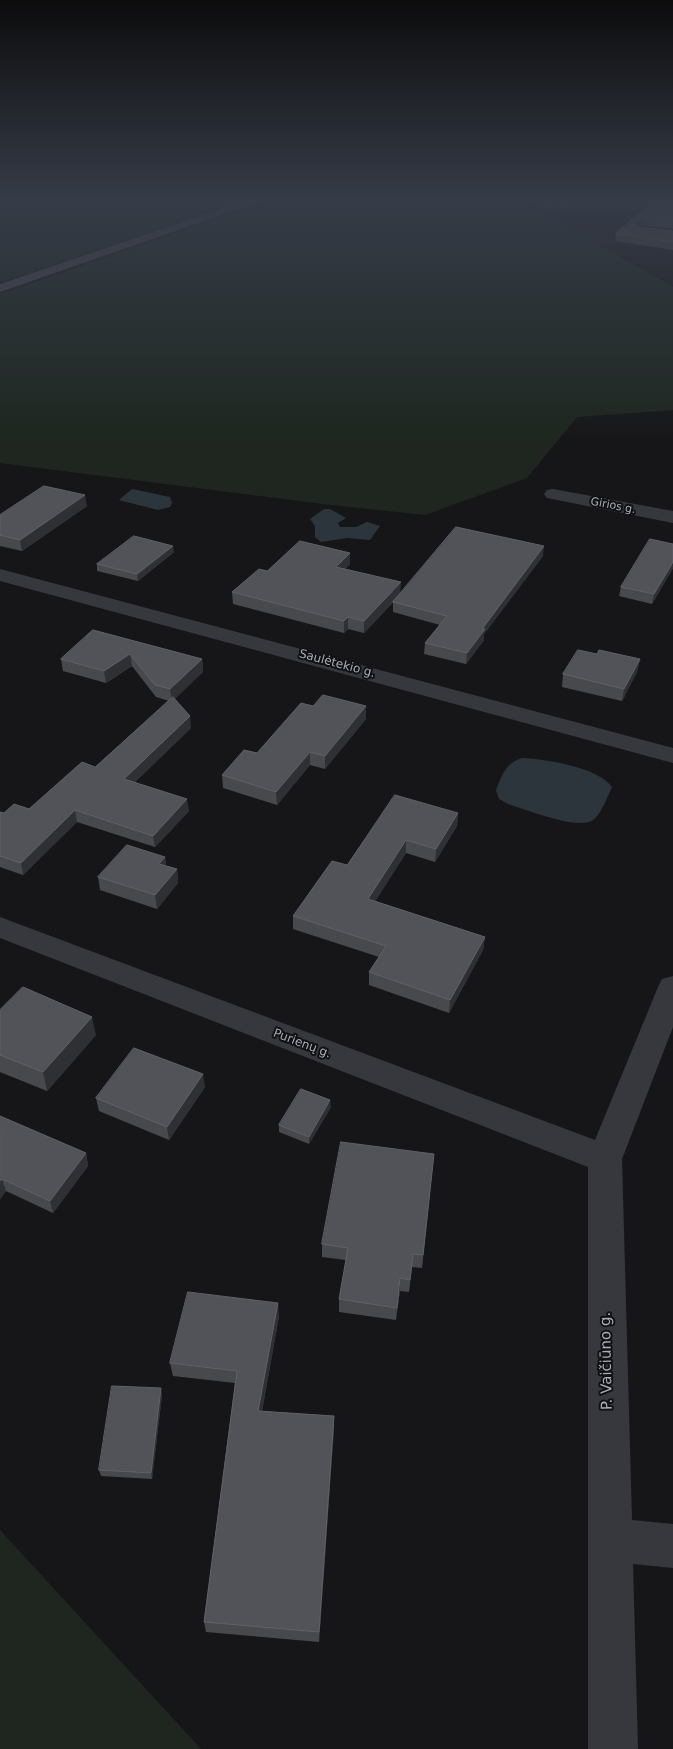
<!DOCTYPE html>
<meta charset="utf-8">
<style>
body{margin:0}
canvas{display:block;background:#161618}
</style>
<canvas width="673" height="1749"></canvas>
<script>
const ctx = document.querySelector('canvas').getContext('2d');
ctx.lineJoin = 'round';
function paint(path, color) {
  ctx.fillStyle = color;
  ctx.fill(path, 'evenodd');
}
function strokePath(path, color, width, dash) {
  ctx.strokeStyle = color;
  ctx.lineWidth = width;
  ctx.lineCap = dash ? 'butt' : 'round';
  ctx.setLineDash(dash || []);
  ctx.stroke(path);
}
function write(font, color, halo, rows, align = 'center') {
  ctx.font = font + ' "DejaVu Sans",sans-serif';
  ctx.lineWidth = 4;
  ctx.setLineDash([]);
  ctx.textBaseline = 'middle';
  ctx.strokeStyle = halo;
  ctx.fillStyle = color;
  for (const [text, x, y, turn = 0] of rows) {
    ctx.save();
    ctx.translate(x, y);
    ctx.rotate((+turn || 0) * Math.PI / 180);
    ctx.textAlign = isNaN(turn) ? turn : align;
    if (halo) ctx.strokeText(text, 0, 0);
    ctx.fillText(text, 0, 0);
    ctx.restore();
  }
}
const green = new Path2D(`
 M 0,199 L 250,199 L 0,283 Z
 M 277,199 L 657,199 L 531,207 L 673,287 L 673,410 L 577,417 L 527,478 L 425,515 L 331,505 L 0,463 L 0,294 Z
 M 0,1530 L 201,1749 L 0,1749 Z`);
const water = new Path2D(`
 M 132,489 L 170,497 L 172,503 L 170,507 L 158,510 L 119,500 Z
 M 324,509 L 330,509 L 346,518 L 338,523 L 340,527 L 356,527 L 367,522 L 380,526 L 370,540 L 347,538 L 321,542 L 315,537 L 315,526 L 310,519 Z
 M 522,758 C 545,759 598,767 612,787 C 607,797 602,813 593,820 C 580,831 524,809 508,804 L 499,799 L 496,790 C 502,775 506,763 522,758 Z`);
const minor = new Path2D(`
 M 553,489 L 673,511 L 673,523 L 547,498 L 544,494 L 547,490 Z
 M 0,569 L 673,748 L 673,763 L 0,581 Z
 M 0,917 L 595,1140 L 658,987 L 662,979 L 673,976 L 673,1027 L 622,1159 L 632,1520 L 673,1524 L 673,1568 L 633,1564 L 638,1749 L 588,1749 L 588,1167 L 0,938 Z`);
const secondary = new Path2D(`
 M 251,199 L 267,199 L 0,292 L 0,284 Z`);
const wall = new Path2D(`
 M 673,199 L 673,229 L 641,225 L 639,227 L 673,231 L 673,250 L 615,241 L 616,234 Z
 M 87,506 L 22,551 L 0,546 L 0,515 Z
 M 673,544 L 673,568 L 652,604 L 619,596 L 621,587 Z
 M 174,552 L 138,581 L 97,571 L 97,564 Z
 M 350,553 L 350,564 L 345,569 L 400,594 L 543,556 L 484,634 L 484,640 L 466,664 L 424,654 L 425,643 L 440,625 L 393,612 L 393,602 L 397,598 L 364,633 L 348,629 L 344,633 L 233,604 L 232,592 L 267,571 Z
 M 93,630 L 202,659 L 203,672 L 174,699 L 191,728 L 135,782 L 189,811 L 155,847 L 77,822 L 23,875 L 0,867 L 0,812 L 4,813 L 29,809 L 95,767 L 169,701 L 156,697 L 132,666 L 106,683 L 63,671 L 61,659 Z
 M 597,654 L 640,659 L 637,672 L 622,701 L 562,687 L 563,674 Z
 M 366,719 L 325,769 L 310,765 L 277,805 L 223,788 L 222,775 L 257,753 Z
 M 458,813 L 457,826 L 435,862 L 406,853 L 375,901 L 485,937 L 483,950 L 449,1013 L 369,985 L 369,972 L 379,957 L 293,929 L 293,916 L 347,865 Z
 M 165,857 L 166,866 L 177,869 L 178,883 L 157,909 L 100,890 L 98,877 Z
 M 0,1010 L 96,1035 L 47,1091 L 0,1072 Z
 M 205,1087 L 169,1140 L 99,1111 L 96,1098 Z
 M 331,1107 L 309,1144 L 279,1132 L 279,1125 Z
 M 0,1116 L 86,1153 L 88,1166 L 53,1213 L 6,1191 L 0,1199 Z
 M 434,1154 L 422,1268 L 412,1267 L 409,1292 L 400,1291 L 396,1320 L 339,1312 L 339,1299 L 346,1260 L 322,1257 L 322,1244 Z
 M 279,1316 L 262,1411 L 334,1416 L 334,1428 L 319,1642 L 206,1632 L 204,1622 L 235,1383 L 173,1376 L 170,1363 Z
 M 162,1395 L 152,1479 L 101,1476 L 99,1470 Z`);
const shadedWall = new Path2D(`
 M 642,218 L 641,225 L 633,230 L 634,222 Z
 M 85,495 L 87,506 L 22,551 L 20,540 Z
 M 173,546 L 174,552 L 138,581 L 137,574 Z
 M 544,546 L 543,556 L 484,634 L 484,640 L 466,664 L 467,653 L 482,629 Z
 M 350,553 L 350,564 L 336,578 L 336,567 Z
 M 673,562 L 673,568 L 652,604 L 654,594 Z
 M 401,582 L 400,594 L 364,633 L 364,621 Z
 M 348,617 L 348,629 L 344,633 L 344,621 Z
 M 130,654 L 132,666 L 106,683 L 104,671 Z
 M 202,659 L 203,672 L 172,702 L 170,689 Z
 M 640,659 L 637,672 L 622,701 L 624,689 Z
 M 366,706 L 366,719 L 325,769 L 325,756 Z
 M 190,716 L 191,728 L 126,791 L 124,779 Z
 M 310,752 L 310,765 L 277,805 L 276,792 Z
 M 187,799 L 189,811 L 155,847 L 153,836 Z
 M 75,810 L 77,822 L 23,875 L 21,863 Z
 M 458,813 L 457,826 L 435,862 L 436,849 Z
 M 406,840 L 406,853 L 368,913 L 368,899 Z
 M 165,857 L 166,870 L 159,864 Z
 M 177,869 L 178,883 L 157,909 L 155,895 Z
 M 485,937 L 483,950 L 449,1013 L 450,1000 Z
 M 92,1017 L 96,1035 L 47,1091 L 43,1072 Z
 M 203,1074 L 205,1087 L 169,1140 L 167,1127 Z
 M 330,1100 L 331,1107 L 309,1144 L 309,1137 Z
 M 86,1153 L 88,1166 L 53,1213 L 50,1201 Z
 M 2,1179 L 6,1191 L 0,1199 L 0,1181 Z
 M 400,1278 L 400,1291 L 396,1320 L 397,1308 Z
 M 278,1303 L 279,1316 L 260,1423 L 258,1411 Z
 M 161,1388 L 162,1395 L 152,1479 L 151,1473 Z
 M 334,1416 L 334,1428 L 319,1642 L 319,1632 Z`);
const building = new Path2D(`
 M 655,199 L 673,199 L 673,222 L 642,218 L 634,222 L 638,227 L 673,231 L 673,242 L 616,234 Z
 M 44,486 L 85,495 L 20,540 L 0,535 L 0,515 Z
 M 456,527 L 544,546 L 482,629 L 485,629 L 467,653 L 425,643 L 447,616 L 393,602 Z
 M 134,536 L 173,546 L 137,574 L 97,564 Z
 M 650,539 L 673,544 L 673,562 L 654,594 L 621,587 Z
 M 300,541 L 350,553 L 336,567 L 401,582 L 364,621 L 348,617 L 344,621 L 232,592 L 259,569 L 267,571 Z
 M 93,630 L 202,659 L 170,689 L 155,685 L 130,654 L 104,671 L 61,659 Z
 M 578,650 L 597,654 L 599,650 L 640,659 L 624,689 L 563,674 Z
 M 323,695 L 366,706 L 325,756 L 310,752 L 276,792 L 222,775 L 244,750 L 257,753 L 301,703 L 313,706 Z
 M 173,697 L 190,716 L 124,779 L 187,799 L 153,836 L 75,810 L 21,863 L 0,856 L 0,812 L 4,813 L 14,804 L 29,809 L 82,762 L 95,767 Z
 M 395,795 L 458,813 L 436,849 L 406,840 L 368,899 L 485,937 L 450,1000 L 369,972 L 386,946 L 293,916 L 332,861 L 347,865 Z
 M 127,845 L 165,857 L 159,864 L 177,869 L 155,895 L 98,877 Z
 M 23,987 L 92,1017 L 43,1072 L 0,1055 L 0,1010 Z
 M 134,1048 L 203,1074 L 167,1127 L 96,1098 Z
 M 301,1089 L 330,1100 L 309,1137 L 279,1125 Z
 M 0,1116 L 86,1153 L 50,1201 L 2,1179 L 0,1181 Z
 M 341,1142 L 434,1154 L 423,1255 L 413,1254 L 410,1280 L 400,1278 L 397,1308 L 339,1299 L 348,1248 L 322,1244 Z
 M 188,1292 L 278,1303 L 258,1411 L 334,1416 L 319,1632 L 204,1622 L 237,1371 L 170,1363 Z
 M 112,1386 L 161,1388 L 151,1473 L 99,1470 Z`);
const farStreetnames = [
 ["Girios g.",613,506,11]
];
const streetNames = [
 ["Saulėtekio g.",337,664,15],
 ["Purienų g.",302,1044,21]
];
const nearStreetnames = [
 ["P. Vaičiūno g.",607,1361,-91]
];
paint(green, '#1e261f');
paint(water, '#2c353c');
paint(minor, '#37383d');
paint(secondary, '#45474d');
paint(wall, '#47494d');
paint(shadedWall, '#2f3033');
paint(building, '#525359');
strokePath(building, '#5f6168', 1);
const sky = ctx.createLinearGradient(0, 0, 0, 444);
sky.addColorStop(0, '#0c0c0d');
sky.addColorStop(0.45, '#363c48');
sky.addColorStop(1, '#363c4800');
ctx.fillStyle = sky;
ctx.fillRect(0, 0, 673, 444);
write('11px', '#a8adb8', '#111113', farStreetnames);
write('12px', '#a8adb8', '#111113', streetNames);
write('15px', '#a8adb8', '#111113', nearStreetnames);
</script>
